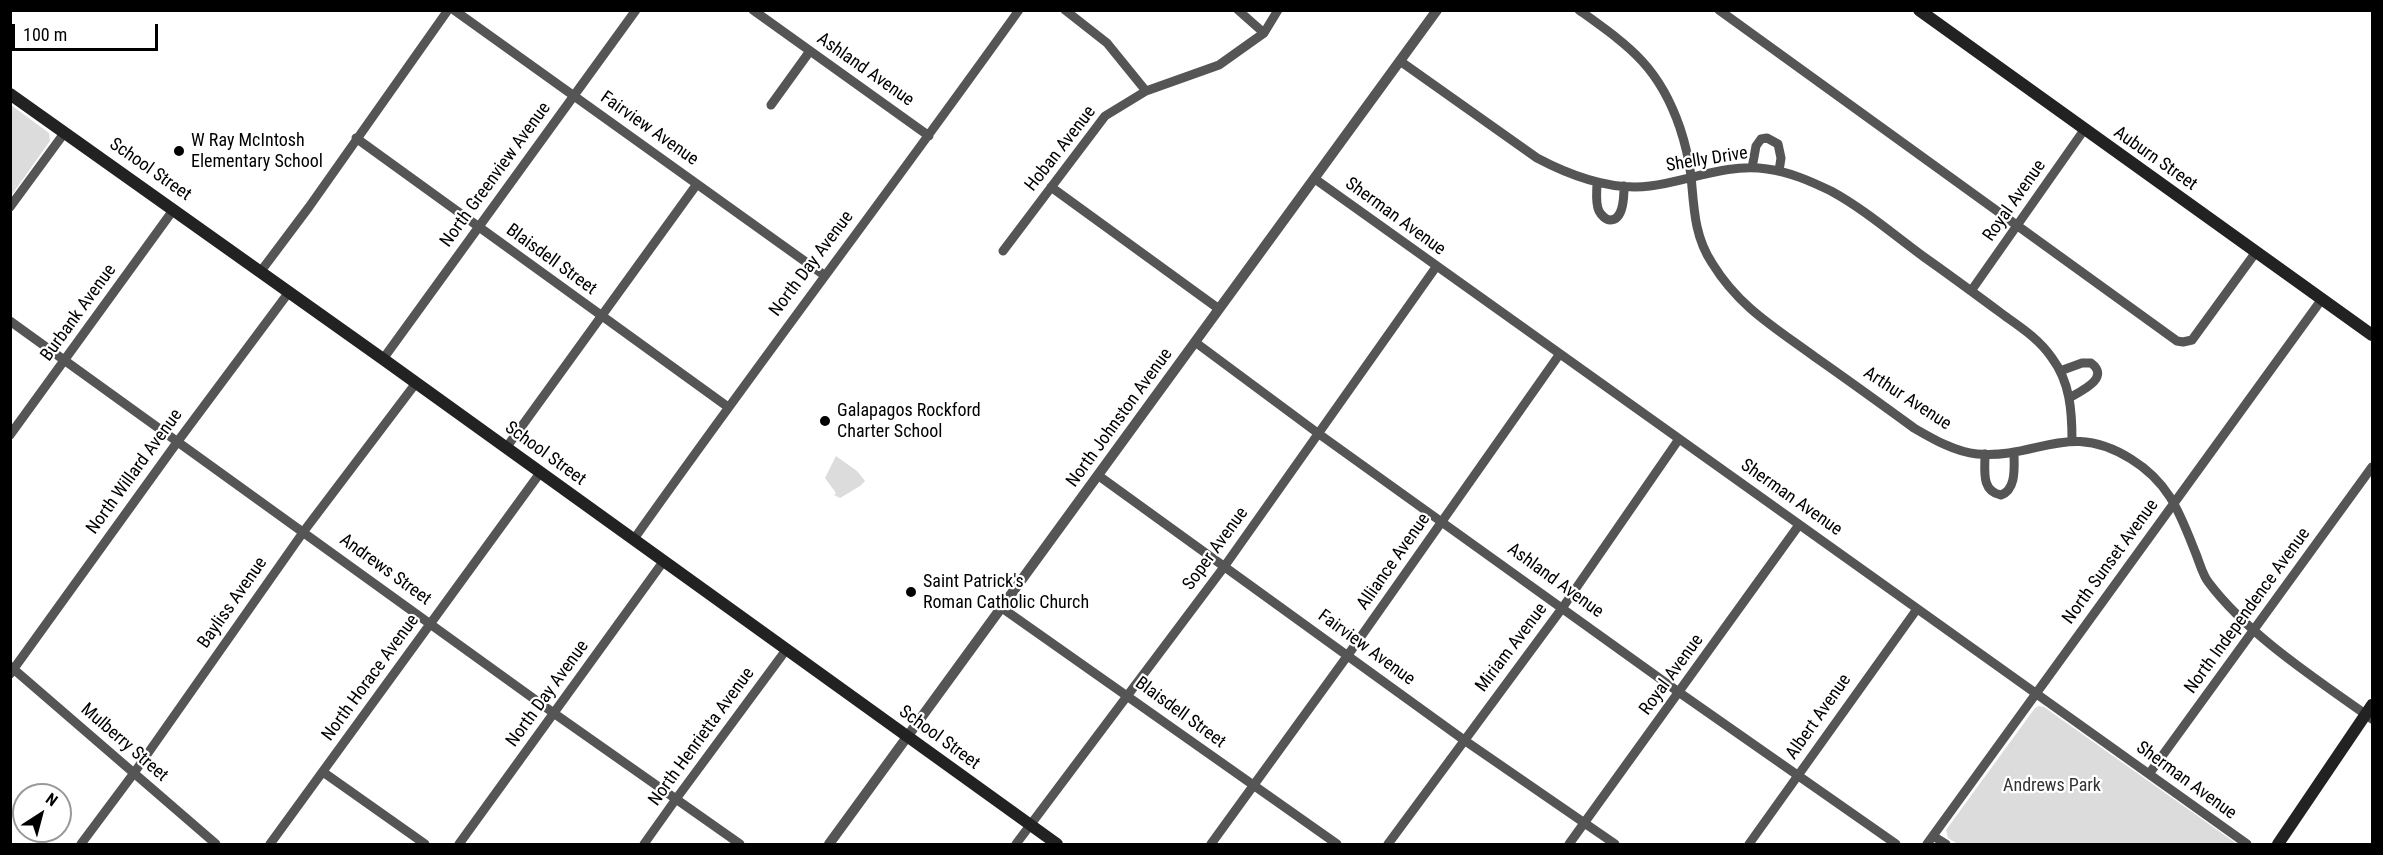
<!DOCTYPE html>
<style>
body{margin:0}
#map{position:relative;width:2383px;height:855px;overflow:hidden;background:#fff;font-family:"Roboto Condensed",sans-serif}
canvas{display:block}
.frame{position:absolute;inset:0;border:12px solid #000;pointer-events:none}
.north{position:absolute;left:12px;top:783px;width:60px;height:60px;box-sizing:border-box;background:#fff;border:2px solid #999;border-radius:50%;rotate:36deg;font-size:16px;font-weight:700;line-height:24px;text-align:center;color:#000}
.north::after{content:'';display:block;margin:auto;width:21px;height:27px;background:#000;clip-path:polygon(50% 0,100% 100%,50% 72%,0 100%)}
.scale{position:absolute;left:12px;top:24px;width:146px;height:27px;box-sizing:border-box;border:3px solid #000;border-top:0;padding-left:8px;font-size:18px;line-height:21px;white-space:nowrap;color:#000;-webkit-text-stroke:4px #fff;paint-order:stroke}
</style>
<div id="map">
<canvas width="2383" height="855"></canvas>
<div class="frame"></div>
<div class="north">N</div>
<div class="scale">100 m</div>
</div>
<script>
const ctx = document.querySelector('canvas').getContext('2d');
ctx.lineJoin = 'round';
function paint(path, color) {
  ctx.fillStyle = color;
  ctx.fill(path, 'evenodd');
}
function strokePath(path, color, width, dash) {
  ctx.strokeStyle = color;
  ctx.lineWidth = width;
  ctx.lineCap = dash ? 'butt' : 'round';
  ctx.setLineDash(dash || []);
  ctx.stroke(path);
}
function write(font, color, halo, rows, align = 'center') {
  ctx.font = font + ' "Roboto Condensed",sans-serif';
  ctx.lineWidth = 4.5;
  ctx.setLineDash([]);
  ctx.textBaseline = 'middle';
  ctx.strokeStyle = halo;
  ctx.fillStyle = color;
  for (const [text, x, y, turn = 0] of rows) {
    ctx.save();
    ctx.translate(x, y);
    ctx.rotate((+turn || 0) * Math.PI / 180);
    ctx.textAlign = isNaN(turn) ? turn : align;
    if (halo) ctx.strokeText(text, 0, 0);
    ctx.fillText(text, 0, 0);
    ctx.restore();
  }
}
const green = new Path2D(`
 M 11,105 L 49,133 L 50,141 L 11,196 Z
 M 836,456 L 857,471 L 865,481 L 860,486 L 840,498 L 834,495 L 836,493 L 825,478 Z
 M 2039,706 L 2044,707 L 2237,844 L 1958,844 L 1948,838 L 1946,830 L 2035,708 Z`);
const minor = new Path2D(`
 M 454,10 L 824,275
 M 753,10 L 929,136
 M 1065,10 L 1107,43 L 1146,91
 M 1238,10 L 1264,33
 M 1579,10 C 1629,46 1659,66 1680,128 C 1685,143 1689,160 1691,176 C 1694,207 1694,236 1712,263 C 1739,307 1774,327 1815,357 C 1848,380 1881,404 1914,428 C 1933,439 1955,452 1977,454 C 2039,459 2068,420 2131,459 C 2170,483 2180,514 2196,554 C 2200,564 2203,576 2209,583 C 2250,637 2318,680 2372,719
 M 1719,10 L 2177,341 L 2183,342 L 2192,340 L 2256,252
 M 1400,61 L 1537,158 C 1571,176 1611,191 1650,186 C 1689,181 1726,163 1767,169 C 1790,172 1810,181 1831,191 C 1864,209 1894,235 1924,257 C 1951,276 1978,296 2005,316 C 2022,328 2040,340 2052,358 C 2070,382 2072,411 2072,440
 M 771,105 L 810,51
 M 356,138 L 728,407
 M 1752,168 L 1756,146 L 1761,139 L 1767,138 L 1778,144 L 1781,158 L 1779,171
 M 1315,179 L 2247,844
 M 1597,182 C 1597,191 1595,203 1599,211 C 1601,215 1606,220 1610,220 C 1624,220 1624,195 1624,186
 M 1051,187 L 1219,309
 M 10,207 L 65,132
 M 1003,251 L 1105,116 L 1146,91 L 1219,65 L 1264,33 L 1278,10
 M 261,271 L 309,207 L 448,10
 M 1971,291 L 2084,130
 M 10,321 L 555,714 L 740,844
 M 1195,342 L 1319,434 L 1680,693 L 1896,844
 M 383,359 L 636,10
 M 2060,371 L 2082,363 L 2091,363 C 2111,378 2081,391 2069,398
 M 10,435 L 174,209
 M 506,448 L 697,184
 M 1985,454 C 1985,471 1981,491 2001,495 C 2017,489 2014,466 2014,452
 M 1099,476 L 1464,740 L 1615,844
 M 634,539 C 760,361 892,188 1019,10
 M 1002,608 L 1337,844
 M 10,666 L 216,844
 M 10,674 L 178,441 L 289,292
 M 323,772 L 425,844
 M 2149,774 L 2372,467
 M 1933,836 L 1946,844
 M 81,844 L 134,773 L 304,531 L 416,383
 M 270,844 L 540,473
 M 459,844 L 663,562
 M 644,844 L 676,799 L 786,650
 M 1016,844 L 1224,567 L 1436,267
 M 1211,844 L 1348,655 L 1559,355
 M 1388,844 L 1563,607 L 1679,439
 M 1569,844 L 1799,525
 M 1749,844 L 1917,609
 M 1927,844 L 2322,299`);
const tertiary = new Path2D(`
 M 829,844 L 1437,10`);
const secondary = new Path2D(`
 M 1919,10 L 2372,335
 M 10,94 L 383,359 L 1057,844
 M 2278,844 L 2372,705`);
const markers = [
 [179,151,6,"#000"],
 [825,421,6,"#000"],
 [911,592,6,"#000"]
];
const streetNames = [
 ["Ashland Avenue",865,70,35],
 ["Fairview Avenue",649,129,35],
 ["Hoban Avenue",1061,149,-52],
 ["Auburn Street",2155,159,35],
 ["Shelly Drive",1707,160,-9],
 ["School Street",150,170,35],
 ["North Greenview Avenue",496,175,-54],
 ["Royal Avenue",2015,201,-55],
 ["Sherman Avenue",1395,217,36],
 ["Blaisdell Street",551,260,36],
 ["North Day Avenue",812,264,-53],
 ["Burbank Avenue",79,313,-54],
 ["Arthur Avenue",1907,399,33],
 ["North Johnston Avenue",1120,418,-54],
 ["School Street",545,454,36],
 ["North Willard Avenue",135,472,-54],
 ["Sherman Avenue",1791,498,35],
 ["Soper Avenue",1216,549,-54],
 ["Alliance Avenue",1394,562,-55],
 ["North Sunset Avenue",2111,562,-54],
 ["Andrews Street",385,570,36],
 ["Ashland Avenue",1555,581,36],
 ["Bayliss Avenue",233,603,-55],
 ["North Independence Avenue",2248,611,-54],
 ["Fairview Avenue",1366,648,36],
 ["Miriam Avenue",1512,648,-53],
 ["Royal Avenue",1672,675,-54],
 ["North Horace Avenue",371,678,-54],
 ["North Day Avenue",548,694,-54],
 ["Blaisdell Street",1180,713,36],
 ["Albert Avenue",1819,717,-55],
 ["North Henrietta Avenue",702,737,-54],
 ["School Street",939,738,36],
 ["Mulberry Street",124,743,41],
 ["Sherman Avenue",2186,781,36]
];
const poiNames = [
 ["W Ray McIntosh",191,141],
 ["Elementary School",191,162],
 ["Galapagos Rockford",837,411],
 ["Charter School",837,432],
 ["Saint Patrick's",923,582],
 ["Roman Catholic Church",923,603]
];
const parkNames = [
 ["Andrews Park",2052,786]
];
paint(green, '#dcdcdc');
strokePath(minor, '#555', 9);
strokePath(tertiary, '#555', 10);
strokePath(secondary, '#222', 12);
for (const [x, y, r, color] of markers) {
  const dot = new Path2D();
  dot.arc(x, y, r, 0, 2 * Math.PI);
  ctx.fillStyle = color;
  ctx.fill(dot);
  strokePath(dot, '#fff', 2);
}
write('18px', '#000', '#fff', streetNames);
write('18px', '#000', '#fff', poiNames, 'left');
write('18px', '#333', '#fff', parkNames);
</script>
